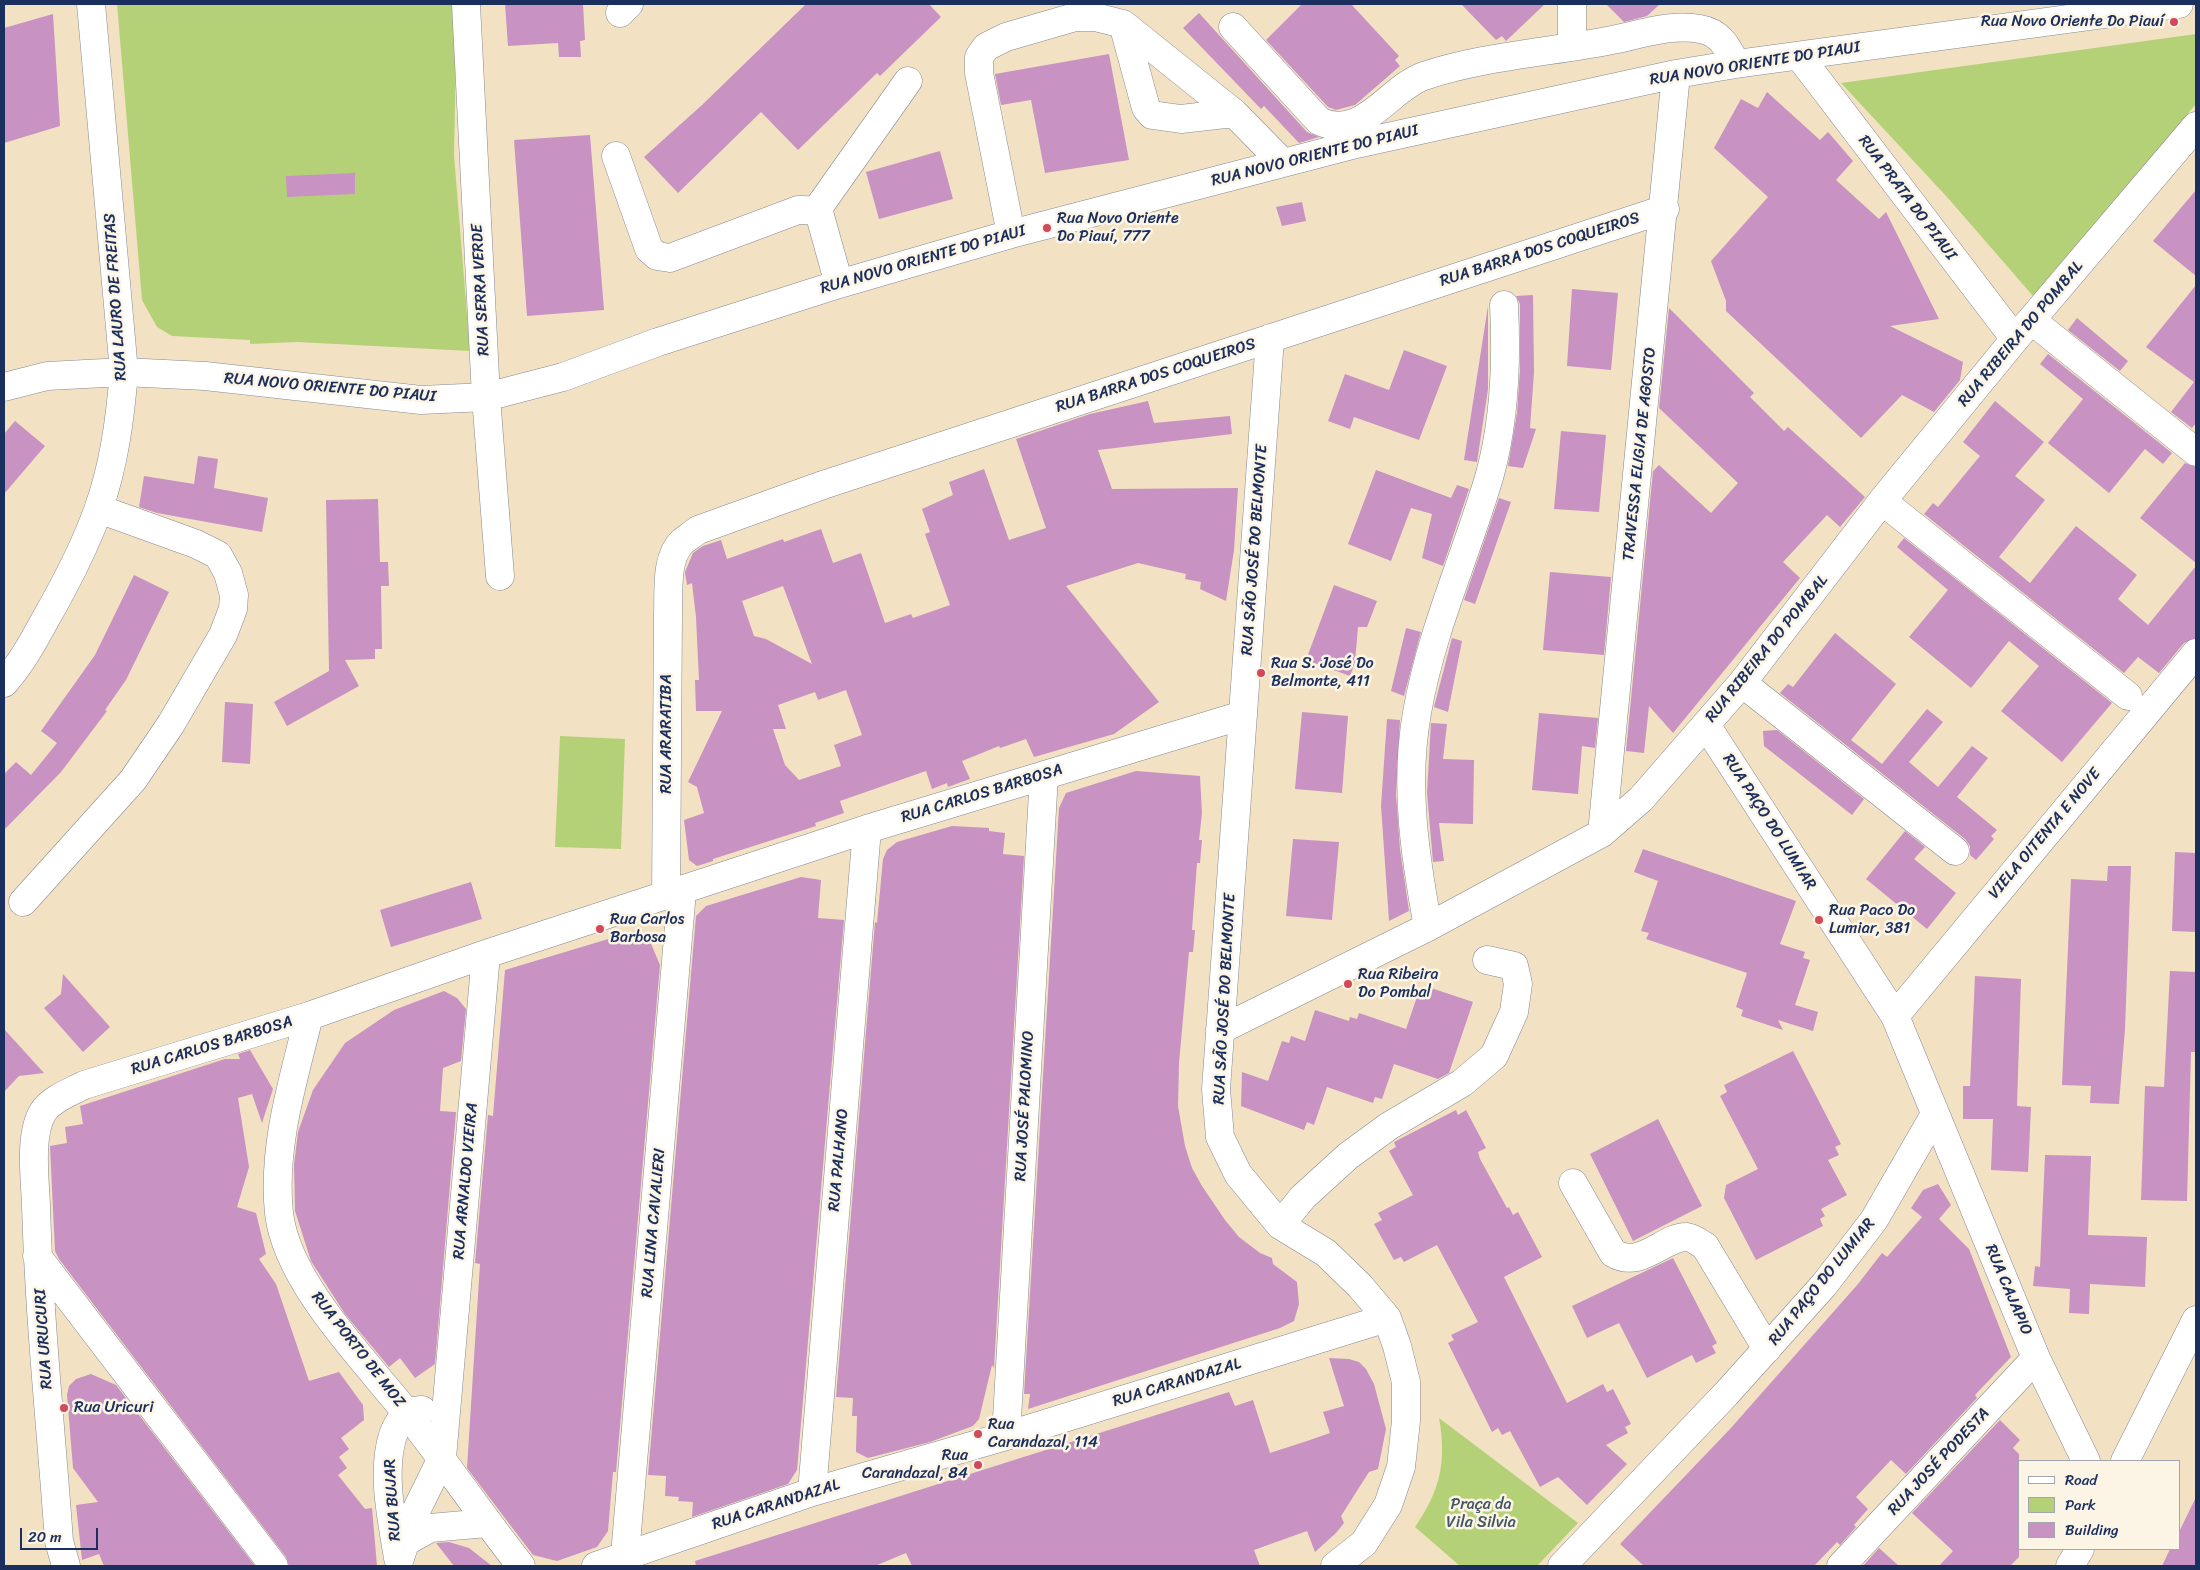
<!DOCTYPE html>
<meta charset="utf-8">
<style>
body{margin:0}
#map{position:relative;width:2200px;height:1570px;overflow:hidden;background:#f2e2c3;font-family:Sriracha,sans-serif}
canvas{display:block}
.frame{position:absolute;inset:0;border:5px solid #1b2f5e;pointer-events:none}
.legend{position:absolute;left:2018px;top:1460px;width:162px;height:90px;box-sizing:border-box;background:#fcf5e5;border:1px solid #a2a6af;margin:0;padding:6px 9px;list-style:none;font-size:15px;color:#1b2f5e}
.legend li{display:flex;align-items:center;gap:10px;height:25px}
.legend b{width:25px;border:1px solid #a2a6af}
.scale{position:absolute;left:20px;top:1528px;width:78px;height:22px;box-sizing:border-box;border:2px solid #1b2f5e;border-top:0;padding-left:6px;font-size:15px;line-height:18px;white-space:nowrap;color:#1b2f5e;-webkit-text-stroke:4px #fcf5e5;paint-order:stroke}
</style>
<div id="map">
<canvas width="2200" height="1570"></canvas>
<div class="frame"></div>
<ul class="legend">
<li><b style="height:6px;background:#fff"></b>Road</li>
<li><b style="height:14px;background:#b5d177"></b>Park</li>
<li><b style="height:14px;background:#c892c2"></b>Building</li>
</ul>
<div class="scale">20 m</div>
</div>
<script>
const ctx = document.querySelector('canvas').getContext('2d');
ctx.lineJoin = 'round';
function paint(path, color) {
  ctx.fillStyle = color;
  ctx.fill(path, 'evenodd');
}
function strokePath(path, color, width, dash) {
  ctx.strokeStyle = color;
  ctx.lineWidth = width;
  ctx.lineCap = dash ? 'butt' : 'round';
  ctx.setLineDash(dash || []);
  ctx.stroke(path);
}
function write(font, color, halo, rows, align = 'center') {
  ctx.font = font + ' Sriracha,sans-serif';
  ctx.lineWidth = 5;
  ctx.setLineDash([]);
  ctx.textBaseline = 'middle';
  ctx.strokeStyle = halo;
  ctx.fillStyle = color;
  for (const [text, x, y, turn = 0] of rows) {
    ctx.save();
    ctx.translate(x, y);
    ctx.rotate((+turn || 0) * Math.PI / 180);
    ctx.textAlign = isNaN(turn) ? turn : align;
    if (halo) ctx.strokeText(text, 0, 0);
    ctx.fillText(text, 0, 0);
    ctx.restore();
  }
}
const green = new Path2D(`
 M 117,4 L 457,4 L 454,155 L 470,351 L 297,342 L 250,344 L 250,340 L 172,336 L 157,327 L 142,300 Z
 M 2196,34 L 2196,104 L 2033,296 L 1947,197 L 1841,83 Z
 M 560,736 L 625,739 L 621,849 L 555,847 Z
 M 1439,1418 L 1578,1523 L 1537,1566 L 1460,1566 L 1415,1527 C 1440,1491 1447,1462 1439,1418 Z`);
const building = new Path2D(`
 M 505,4 L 583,4 L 585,40 L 580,41 L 581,57 L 559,57 L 558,43 L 508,46 Z
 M 806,4 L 929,4 L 941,17 L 880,76 L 877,73 L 798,150 L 761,112 L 678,193 L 644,157 L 702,105 Z
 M 1302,4 L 1351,4 L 1399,56 L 1395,60 L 1400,66 L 1355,105 L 1336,110 L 1328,107 L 1266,40 Z
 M 1461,4 L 1545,4 L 1506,41 L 1502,36 L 1496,40 Z
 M 1606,4 L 1660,4 L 1647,16 L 1624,22 Z
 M 1199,13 L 1307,132 L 1319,137 L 1299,143 L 1264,106 L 1261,109 L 1183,28 Z
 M 53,14 L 60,126 L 4,143 L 4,28 Z
 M 1109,54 L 1129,160 L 1045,173 L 1031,100 L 1001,105 L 995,74 Z
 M 1767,92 L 1820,140 L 1828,132 L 1853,161 L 1836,180 L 1879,219 L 1886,212 L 1939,319 L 1890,326 L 1963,362 L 1960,380 L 1934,412 L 1902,395 L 1861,438 L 1726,311 L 1726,301 L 1711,261 L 1768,197 L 1714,148 L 1741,99 L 1758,108 Z
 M 590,135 L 604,310 L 527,316 L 514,140 Z
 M 940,151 L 953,199 L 879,219 L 866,172 Z
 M 355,173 L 355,194 L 287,197 L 286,176 Z
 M 2196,190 L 2196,276 L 2153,241 Z
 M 1302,202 L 1306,221 L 1282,226 L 1276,207 Z
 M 2196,285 L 2196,423 L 2192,428 L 2171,412 L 2194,382 L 2146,347 Z
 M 1572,289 L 1618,293 L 1611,370 L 1567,366 Z
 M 1533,295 L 1534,372 L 1530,428 L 1536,429 L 1523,468 L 1508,466 L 1517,413 L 1520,370 L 1520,304 L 1516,296 Z
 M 1488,306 L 1488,389 L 1477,462 L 1464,460 Z
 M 1669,308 L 1754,393 L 1750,397 L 1784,431 L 1788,427 L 1865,497 L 1840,527 L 1827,515 L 1783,562 L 1800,578 L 1673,733 L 1649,706 L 1644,753 L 1626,751 L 1653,471 L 1659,465 L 1711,513 L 1738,483 L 1659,408 Z
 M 2077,318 L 2128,361 L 2120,371 L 2068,330 Z
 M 1404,350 L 1447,366 L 1419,440 L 1354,417 L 1350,429 L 1328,421 L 1345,374 L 1389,390 Z
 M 2048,354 L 2172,453 L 2163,464 L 2145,449 L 2109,493 L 2048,443 L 2083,399 L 2040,364 Z
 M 1148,401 L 1154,423 L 1230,416 L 1232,434 L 1098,450 L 1112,489 L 1238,488 L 1234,550 L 1226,601 L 1200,589 L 1201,582 L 1185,579 L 1186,574 L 1138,563 L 1066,586 L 1159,702 L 1114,734 L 1034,757 L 1026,739 L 1000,748 L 999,746 L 962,761 L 970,779 L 948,787 L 947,783 L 932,789 L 926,771 L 840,801 L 844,813 L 815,823 L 816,826 L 713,859 L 713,861 L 697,866 L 689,860 L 684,820 L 704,813 L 697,787 L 688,782 L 722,711 L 696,711 L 695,680 L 699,680 L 696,617 L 692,583 L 687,585 L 685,572 L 693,553 L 703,546 L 721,540 L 727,559 L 783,539 L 784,542 L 821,529 L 833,563 L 861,553 L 885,623 L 911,614 L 913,618 L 950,605 L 925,534 L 930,532 L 922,509 L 953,495 L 949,482 L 984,469 L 1009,540 L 1046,528 L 1016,439 L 1090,414 ZM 783,586 L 812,664 L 766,639 L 754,636 L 742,601 ZM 846,690 L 862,735 L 834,745 L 841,766 L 799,780 L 785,765 L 773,729 L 786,729 L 778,705 L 815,692 L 818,700 Z
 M 1995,401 L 2044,442 L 2015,476 L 2045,500 L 1999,557 L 2030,583 L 2076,526 L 2137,575 L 2118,599 L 2148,625 L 2196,566 L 2196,638 L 2184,643 L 2159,673 L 2138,657 L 2124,673 L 1924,514 L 1933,503 L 1938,507 L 1980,456 L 1963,442 Z
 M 15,421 L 45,446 L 4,494 L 4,434 Z
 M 1561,431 L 1606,435 L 1599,512 L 1554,509 Z
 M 198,456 L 218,459 L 214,488 L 268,498 L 262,532 L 157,513 L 139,507 L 144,476 L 194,484 Z
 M 2185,463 L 2196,467 L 2196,563 L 2140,518 Z
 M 1376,470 L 1451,498 L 1457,485 L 1469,489 L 1443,566 L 1422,558 L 1432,514 L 1411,508 L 1391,561 L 1348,544 Z
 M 1499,498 L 1511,502 L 1475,604 L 1464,600 Z
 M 378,499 L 380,562 L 388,562 L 389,586 L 381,586 L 382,649 L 375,649 L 375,659 L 345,660 L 359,686 L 287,726 L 274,702 L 329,671 L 326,500 Z
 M 1904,538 L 2112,703 L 2062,762 L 2001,711 L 2039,666 L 2009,641 L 1971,688 L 1909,637 L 1948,590 L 1897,547 Z
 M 1550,572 L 1611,577 L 1604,655 L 1543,650 Z
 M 134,575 L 169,592 L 126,680 L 105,710 L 107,711 L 61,772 L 4,830 L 4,774 L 16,762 L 31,775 L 57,743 L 41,731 L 95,655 Z
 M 1334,585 L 1377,601 L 1367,627 L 1358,627 L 1355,662 L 1350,676 L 1306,660 Z
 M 1406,628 L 1421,632 L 1404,696 L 1391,691 Z
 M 1835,633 L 1896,684 L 1851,740 L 1882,764 L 1927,709 L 1943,722 L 1909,762 L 1938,787 L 1972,746 L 1988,758 L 1957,797 L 1997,830 L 1991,836 L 1994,839 L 1976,860 L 1970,855 L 1970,846 L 1965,839 L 1780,693 L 1788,684 L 1793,687 Z
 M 1452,638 L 1462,641 L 1448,712 L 1434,707 Z
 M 225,702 L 253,704 L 250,764 L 222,762 Z
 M 1302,712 L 1348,716 L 1342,793 L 1295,789 Z
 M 1539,713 L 1598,718 L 1595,748 L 1582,746 L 1578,794 L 1532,790 Z
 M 1387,719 L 1400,720 L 1396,794 L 1400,849 L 1409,911 L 1389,921 L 1381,806 Z
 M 1431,723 L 1447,724 L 1443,759 L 1474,760 L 1473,824 L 1439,823 L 1444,861 L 1433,862 L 1427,793 Z
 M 1777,730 L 1864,799 L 1852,815 L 1764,746 L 1763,731 Z
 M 1136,771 L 1200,776 L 1202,813 L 1199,840 L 1202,840 L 1200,863 L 1197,863 L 1192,930 L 1195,930 L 1193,952 L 1189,952 L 1179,1063 L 1178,1106 L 1185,1146 L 1192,1168 L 1202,1186 L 1225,1220 L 1239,1237 L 1260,1253 L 1272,1258 L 1273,1264 L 1297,1282 L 1299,1304 L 1294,1321 L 1280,1328 L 1028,1409 L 1030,1394 L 1024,1394 L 1059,808 L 1066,793 Z
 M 952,826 L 989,828 L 989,831 L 1005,833 L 1003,854 L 1024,856 L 994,1368 L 992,1365 L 979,1419 L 973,1426 L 930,1442 L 868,1458 L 856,1452 L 857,1416 L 852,1416 L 853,1398 L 836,1397 L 875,922 L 877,923 L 883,859 L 887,850 L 897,842 Z
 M 1905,831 L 1925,847 L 1914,859 L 1956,893 L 1927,929 L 1866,879 Z
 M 1293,839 L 1339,842 L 1332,920 L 1286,916 Z
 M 1643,849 L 1796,901 L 1780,944 L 1805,952 L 1803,958 L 1810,960 L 1795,1005 L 1818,1012 L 1813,1031 L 1778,1020 L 1783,1030 L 1741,1016 L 1743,1010 L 1736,1007 L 1747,973 L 1646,939 L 1649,933 L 1641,931 L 1658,881 L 1634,872 Z
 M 2175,852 L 2196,853 L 2196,932 L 2172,931 Z
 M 2108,866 L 2131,866 L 2125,1029 L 2119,1104 L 2090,1103 L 2091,1086 L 2062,1085 L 2071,879 L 2107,881 Z
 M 801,877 L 821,880 L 818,918 L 844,920 L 797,1470 L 788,1484 L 692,1517 L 693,1502 L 678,1501 L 679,1497 L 665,1496 L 666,1476 L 648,1475 L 696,916 L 706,906 Z
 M 471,882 L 482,919 L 391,947 L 380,910 Z
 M 635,931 L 641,932 L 649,939 L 660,965 L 616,1472 L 613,1472 L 608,1531 L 597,1547 L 557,1561 L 533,1555 L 467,1468 L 480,1264 L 475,1263 L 488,1115 L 493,1116 L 505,970 Z
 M 2170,971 L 2196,972 L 2196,1052 L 2191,1052 L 2187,1201 L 2141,1200 L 2145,1086 L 2164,1087 Z
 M 63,974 L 110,1027 L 83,1052 L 44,1008 L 61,994 Z
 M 1975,976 L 2021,979 L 2017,1106 L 2031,1107 L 2028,1172 L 1991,1170 L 1993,1119 L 1963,1119 L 1963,1086 L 1970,1086 Z
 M 1428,987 L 1473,1002 L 1449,1073 L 1438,1079 L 1394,1064 L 1382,1099 L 1375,1097 L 1373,1103 L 1327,1087 L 1314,1125 L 1307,1122 L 1304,1130 L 1241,1106 L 1242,1072 L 1268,1081 L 1282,1041 L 1289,1043 L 1291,1036 L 1305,1041 L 1315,1010 L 1349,1021 L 1350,1017 L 1357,1019 L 1359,1013 L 1406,1029 L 1419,991 L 1425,993 Z
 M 444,991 L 457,998 L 466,1009 L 461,1061 L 443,1068 L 440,1111 L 456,1112 L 435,1364 L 415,1378 L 400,1358 L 389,1367 L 345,1314 L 311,1261 L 295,1211 L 294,1165 L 298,1132 L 313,1090 L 345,1043 L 394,1010 Z
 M 4,1029 L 44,1073 L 19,1076 L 4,1092 Z
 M 250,1050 L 273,1089 L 262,1123 L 252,1094 L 238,1098 L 249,1167 L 237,1207 L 256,1213 L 266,1254 L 259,1259 L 276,1284 L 309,1381 L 339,1372 L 363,1405 L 364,1420 L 341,1438 L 349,1449 L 339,1457 L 347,1468 L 338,1475 L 365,1509 L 372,1508 L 377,1566 L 289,1566 L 286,1557 L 59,1259 L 55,1251 L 50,1146 L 67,1143 L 65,1127 L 83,1124 L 80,1106 L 225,1059 L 240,1059 L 238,1054 Z
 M 1793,1051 L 1841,1144 L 1835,1147 L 1839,1155 L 1828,1160 L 1847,1195 L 1821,1209 L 1825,1216 L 1820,1219 L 1823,1226 L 1756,1260 L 1724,1198 L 1726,1185 L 1758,1169 L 1720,1096 L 1727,1092 L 1724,1085 Z
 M 1456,1110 L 1458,1115 L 1466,1110 L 1486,1148 L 1478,1152 L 1480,1159 L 1507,1208 L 1509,1207 L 1513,1215 L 1518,1212 L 1542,1257 L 1504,1277 L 1567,1403 L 1603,1384 L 1607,1392 L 1613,1389 L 1631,1424 L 1625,1427 L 1628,1433 L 1606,1445 L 1627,1464 L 1587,1505 L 1558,1477 L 1540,1487 L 1510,1431 L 1502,1435 L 1498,1428 L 1492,1432 L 1448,1343 L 1454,1340 L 1451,1335 L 1478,1322 L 1437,1245 L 1404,1262 L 1401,1257 L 1394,1260 L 1374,1224 L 1382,1220 L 1378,1213 L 1413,1195 L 1389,1151 L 1396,1147 L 1394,1142 Z
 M 1658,1119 L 1702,1206 L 1633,1241 L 1590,1154 Z
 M 2045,1155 L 2091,1156 L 2088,1235 L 2147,1237 L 2145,1287 L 2090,1284 L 2089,1314 L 2069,1313 L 2070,1289 L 2033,1286 L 2035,1266 L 2040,1267 Z
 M 1938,1184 L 1951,1205 L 1939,1219 L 1969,1249 L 2011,1357 L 1975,1395 L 1977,1398 L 1906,1474 L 1891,1460 L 1856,1497 L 1868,1509 L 1854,1525 L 1856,1527 L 1840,1545 L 1837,1542 L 1814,1566 L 1644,1566 L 1620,1544 L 1730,1429 L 1858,1284 L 1882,1253 L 1887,1257 L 1922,1217 L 1911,1208 L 1923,1190 Z
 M 1673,1258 L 1717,1343 L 1712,1346 L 1716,1353 L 1696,1363 L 1692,1355 L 1647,1378 L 1619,1323 L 1587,1338 L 1572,1306 Z
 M 1329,1358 L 1349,1359 L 1359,1362 L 1366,1369 L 1374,1384 L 1386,1429 L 1378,1469 L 1369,1472 L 1341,1516 L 1344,1523 L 1336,1533 L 1315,1552 L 1307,1531 L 1254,1550 L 1260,1566 L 912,1566 L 906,1553 L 875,1566 L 696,1566 L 695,1561 L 1229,1392 L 1235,1406 L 1253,1400 L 1270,1453 L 1307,1441 L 1330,1433 L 1323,1412 L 1344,1406 Z
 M 91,1374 L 116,1385 L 255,1566 L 104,1566 L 99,1554 L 82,1560 L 76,1505 L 98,1502 L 73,1468 L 67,1395 L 69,1386 L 76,1379 Z
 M 2000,1420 L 2020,1440 L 2013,1448 L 2019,1454 L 2019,1557 L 2010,1566 L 1939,1566 L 1953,1551 L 1912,1513 Z
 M 2196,1497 L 2196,1566 L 2162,1566 L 2170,1549 L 2179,1549 L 2179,1532 Z
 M 449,1542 L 469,1548 L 492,1566 L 454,1566 L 436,1543 Z
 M 1879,1548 L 1899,1566 L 1863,1566 Z`);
const minor = new Path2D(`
 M 466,4 L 486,397 L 500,576
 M 620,13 L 629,4
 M 1123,24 L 1146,108 L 1152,115 L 1181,119 L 1234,113
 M 1233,27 L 1319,121 C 1362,142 1389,88 1424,76 C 1479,57 1549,52 1607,41 C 1636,36 1670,23 1700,29 C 1720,32 1728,48 1736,64
 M 1572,47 L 1572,4
 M 1800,57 L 2015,339
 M 616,156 L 649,249 L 657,256 L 670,258 L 798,210 C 807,210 814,209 820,216 L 839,284
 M 816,211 L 908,81
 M 1011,234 L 979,73 L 979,57 L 986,47 L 1006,37 L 1075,17 L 1095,17 L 1123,24 L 1234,113 L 1283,163
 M 2031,320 L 2196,452
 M 1270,338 L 1216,1089 L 1220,1137 L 1238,1174 L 1280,1225 L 1326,1253 L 1360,1286 L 1387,1318 L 1397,1346 L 1406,1382 L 1406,1421 L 1401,1467 L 1388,1505 L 1364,1543 L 1335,1566
 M 4,387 L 47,376 L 124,372 L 205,376 L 421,400 L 486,397 L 563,377 L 658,342 L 839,284 L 1011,234 L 1356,144 L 1676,74 L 1736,64 L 2179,4
 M 1882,501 L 2128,696
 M 4,683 C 21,664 33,642 45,620 C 65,585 85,547 98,510 C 114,466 120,419 124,372 L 91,4
 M 1742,683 L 1955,851
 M 1706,725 L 1895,1016 L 2036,1358 L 2086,1461
 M 1602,833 L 1676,74
 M 666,896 L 668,614 C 669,593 665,558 682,542 C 687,538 693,534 698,530 L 823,485 L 1665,209
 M 23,902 L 133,780 L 171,724 L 223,635 L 233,609 L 234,595 L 228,573 L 218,555 L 196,544 L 99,509
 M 1428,927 C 1415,856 1404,785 1417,713 C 1431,630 1467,554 1490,474 C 1505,419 1507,362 1504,305
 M 309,1016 C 293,1081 272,1147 279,1213 C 287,1285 370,1365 413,1421 C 450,1469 484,1519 521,1566
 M 1895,1016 L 2196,653
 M 1220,1030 L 1428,927 L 1602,833 L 1641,799 L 1742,683 L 1882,501 L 2015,339 L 2196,126
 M 1573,1183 L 1613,1253 C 1641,1270 1664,1236 1687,1237 C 1694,1238 1699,1243 1705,1246 L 1767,1349
 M 1280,1225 L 1303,1197 L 1348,1156 L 1389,1126 L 1462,1083 L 1494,1056 L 1514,1012 L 1518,984 L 1514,966 L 1487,960
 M 37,1256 L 274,1566
 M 1006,1436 L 1044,775
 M 2125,1461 L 2196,1320
 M 812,1492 L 867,829
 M 405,1542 L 430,1528 L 487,1523
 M 625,1555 L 682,891
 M 398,1558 C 392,1520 381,1473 393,1435 C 396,1427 401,1419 406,1412 L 422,1410
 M 399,1561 L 415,1513 L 442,1458 L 486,954
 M 66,1566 L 59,1541 C 51,1429 39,1317 36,1205 C 35,1180 29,1134 43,1112 C 51,1099 71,1092 84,1085 L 309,1016 L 486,954 L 867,829 L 1243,715
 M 596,1566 L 812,1492 L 1006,1436 L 1387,1318
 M 1562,1566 L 1726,1394 L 1824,1285 L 1874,1220 L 1934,1116
 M 1841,1566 L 2036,1358
 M 2070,1566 L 2080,1549`);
const markers = [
 [2174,22,5,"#d1495b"],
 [1047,228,5,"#d1495b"],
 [1261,673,5,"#d1495b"],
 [1819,920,5,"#d1495b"],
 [600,929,5,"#d1495b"],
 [1348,984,5,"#d1495b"],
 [64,1408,5,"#d1495b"],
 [978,1434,5,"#d1495b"],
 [978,1465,5,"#d1495b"]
];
const poiNames = [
 ["Rua Novo Oriente Do Piauí",2164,22,"right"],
 ["Rua Novo Oriente",1057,219],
 ["Do Piauí, 777",1057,237],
 ["Rua S. José Do",1271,664],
 ["Belmonte, 411",1271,682],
 ["Rua Paco Do",1829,911],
 ["Lumiar, 381",1829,929],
 ["Rua Carlos",610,920],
 ["Barbosa",610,938],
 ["Rua Ribeira",1358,975],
 ["Do Pombal",1358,993],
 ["Rua Uricuri",74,1408],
 ["Rua",988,1425],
 ["Carandazal, 114",988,1443],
 ["Rua",968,1456,"right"],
 ["Carandazal, 84",968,1474,"right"]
];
const streetNames = [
 ["RUA NOVO ORIENTE DO PIAUI",1755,64,-9],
 ["RUA NOVO ORIENTE DO PIAUI",1315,156,-14],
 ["RUA PRATA DO PIAUI",1907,198,53],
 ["RUA BARRA DOS COQUEIROS",1540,250,-18],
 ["RUA NOVO ORIENTE DO PIAUI",923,260,-16],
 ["RUA SERRA VERDE",481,290,-93],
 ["RUA LAURO DE FREITAS",116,297,-94],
 ["RUA RIBEIRA DO POMBAL",2021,334,-50],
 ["RUA BARRA DOS COQUEIROS",1156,376,-18],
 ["RUA NOVO ORIENTE DO PIAUI",330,388,5],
 ["TRAVESSA ELIGIA DE AGOSTO",1640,454,-84],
 ["RUA SÃO JOSÉ DO BELMONTE",1255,550,-86],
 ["RUA RIBEIRA DO POMBAL",1767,649,-51],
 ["RUA ARARATIBA",667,734,-90],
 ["RUA CARLOS BARBOSA",982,794,-17],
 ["RUA PAÇO DO LUMIAR",1769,822,57],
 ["VIELA OITENTA E NOVE",2045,834,-50],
 ["RUA SÃO JOSÉ DO BELMONTE",1225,999,-87],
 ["RUA CARLOS BARBOSA",212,1046,-17],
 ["RUA JOSÉ PALOMINO",1025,1106,-87],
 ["RUA PALHANO",839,1160,-85],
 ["RUA ARNALDO VIEIRA",466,1181,-85],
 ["RUA LINA CAVALIERI",654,1223,-85],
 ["RUA PAÇO DO LUMIAR",1822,1282,-51],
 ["RUA CAJAPIO",2008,1290,67],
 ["RUA URUCURI",44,1339,-94],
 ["RUA PORTO DE MOZ",358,1350,52],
 ["RUA CARANDAZAL",1177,1383,-17],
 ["RUA JOSÉ PODESTA",1939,1462,-47],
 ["RUA BUJAR",393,1500,-94],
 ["RUA CARANDAZAL",776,1505,-18]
];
const parkNames = [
 ["Praça da",1481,1505],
 ["Vila Silvia",1481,1523]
];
paint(green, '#b5d177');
paint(building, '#c892c2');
strokePath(minor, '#868890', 29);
strokePath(minor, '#fff', 28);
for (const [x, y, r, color] of markers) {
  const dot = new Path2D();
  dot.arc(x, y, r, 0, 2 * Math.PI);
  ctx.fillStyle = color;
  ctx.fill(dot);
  strokePath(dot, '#fcf5e5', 2);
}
write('16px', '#1b2f5e', '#fcf5e5', poiNames, 'left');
write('16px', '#1b2f5e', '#fcf5e5', streetNames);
write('16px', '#425864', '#fcf5e5', parkNames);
</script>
